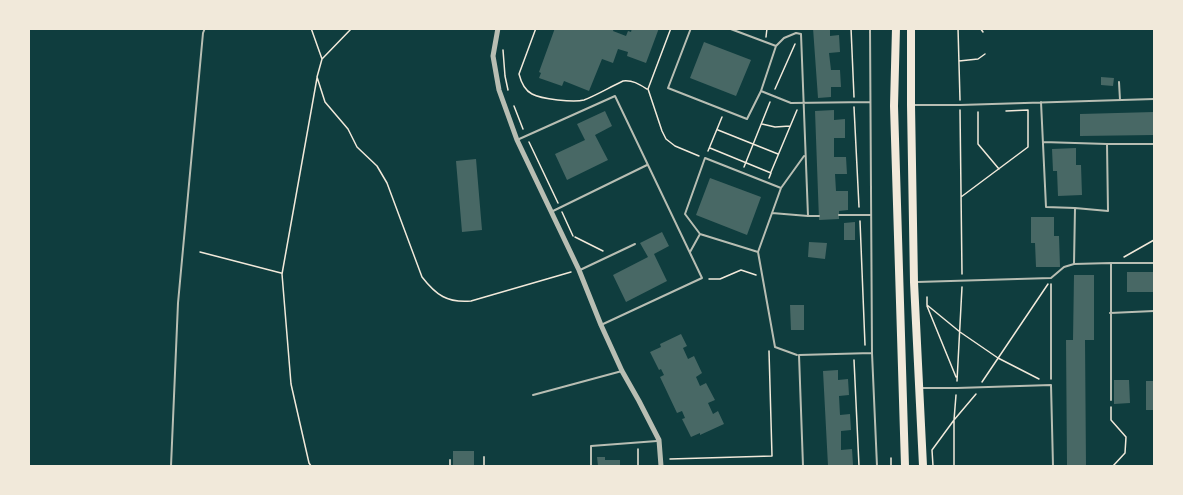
<!DOCTYPE html>
<style>
body{margin:0}
#map{position:relative;width:1183px;height:495px;overflow:hidden;background:#0f3d3e;font-family:"Exo 2",sans-serif}
canvas{display:block}
.frame{position:absolute;inset:0;border:30px solid #f1e9da;pointer-events:none}
</style>
<div id="map">
<canvas width="1183" height="495"></canvas>
<div class="frame"></div>
</div>
<script>
const ctx = document.querySelector('canvas').getContext('2d');
ctx.lineJoin = 'round';
function paint(path, color) {
  ctx.fillStyle = color;
  ctx.fill(path, 'evenodd');
}
function strokePath(path, color, width, dash) {
  ctx.strokeStyle = color;
  ctx.lineWidth = width;
  ctx.lineCap = dash ? 'butt' : 'round';
  ctx.setLineDash(dash || []);
  ctx.stroke(path);
}
const building = new Path2D(`
 M 555,28 L 614,28 L 613,31 L 626,36 L 628,31 L 631,32 L 632,28 L 659,28 L 646,63 L 627,56 L 628,52 L 618,49 L 613,63 L 602,59 L 589,91 L 564,81 L 562,86 L 539,78 L 541,73 L 539,72 Z
 M 813,28 L 830,28 L 830,36 L 839,35 L 840,52 L 829,53 L 831,70 L 840,70 L 841,87 L 831,87 L 831,97 L 818,98 Z
 M 704,42 L 751,60 L 736,96 L 690,78 Z
 M 1101,77 L 1114,78 L 1113,86 L 1101,85 Z
 M 834,110 L 834,120 L 845,119 L 845,138 L 834,138 L 834,157 L 846,157 L 847,174 L 835,174 L 836,191 L 848,191 L 848,210 L 839,211 L 839,219 L 819,220 L 815,111 Z
 M 605,111 L 612,126 L 595,135 L 608,160 L 567,180 L 555,154 L 585,140 L 577,124 Z
 M 1154,112 L 1154,135 L 1080,136 L 1080,114 Z
 M 1076,148 L 1076,165 L 1081,165 L 1082,195 L 1058,196 L 1057,171 L 1053,171 L 1052,149 Z
 M 476,159 L 482,230 L 462,232 L 456,161 Z
 M 710,178 L 761,197 L 747,235 L 696,215 Z
 M 1031,217 L 1054,217 L 1054,236 L 1059,236 L 1060,267 L 1036,267 L 1035,243 L 1031,243 Z
 M 855,222 L 855,240 L 844,240 L 844,223 Z
 M 662,232 L 669,246 L 654,254 L 667,281 L 626,302 L 613,275 L 648,257 L 640,243 Z
 M 809,242 L 827,243 L 825,259 L 808,257 Z
 M 1127,272 L 1154,272 L 1154,292 L 1127,292 Z
 M 1074,275 L 1094,275 L 1094,340 L 1085,340 L 1086,466 L 1067,466 L 1066,340 L 1073,340 Z
 M 790,305 L 804,305 L 804,330 L 791,330 Z
 M 681,334 L 687,346 L 683,348 L 688,359 L 694,356 L 702,373 L 696,377 L 700,386 L 706,383 L 715,400 L 708,403 L 713,414 L 718,411 L 724,424 L 700,435 L 700,433 L 691,437 L 682,419 L 685,418 L 682,411 L 677,413 L 660,377 L 664,375 L 661,369 L 659,370 L 650,352 L 661,347 L 660,344 Z
 M 838,370 L 838,380 L 848,379 L 849,395 L 839,396 L 840,415 L 850,414 L 851,430 L 841,431 L 841,450 L 852,449 L 853,465 L 828,466 L 823,371 Z
 M 1114,380 L 1129,380 L 1130,403 L 1114,404 Z
 M 1146,381 L 1154,381 L 1154,410 L 1146,410 Z
 M 453,451 L 474,451 L 474,466 L 453,466 Z
 M 597,457 L 605,457 L 605,460 L 620,460 L 620,466 L 598,466 Z`);
const path = new Path2D(`
 M 311,28 L 322,59 L 317,77 L 325,102 L 348,129 L 357,147 L 377,166 L 387,183 L 422,277 C 436,295 447,303 471,301 L 571,272
 M 536,28 L 519,74 C 521,82 524,90 532,94 C 541,99 574,103 584,100 C 597,95 610,87 623,81 C 633,80 639,84 647,89
 M 671,28 L 648,89 L 662,131 L 666,139 L 675,146 L 699,156
 M 851,28 L 854,97
 M 958,28 L 960,100
 M 980,28 L 983,32
 M 766,37 L 767,28
 M 503,50 L 505,76 L 508,90
 M 322,59 L 352,28
 M 959,61 L 978,59 L 985,54
 M 775,89 L 795,44
 M 514,106 L 523,129
 M 854,107 L 859,207
 M 960,110 L 962,274
 M 978,112 L 978,144 L 999,169
 M 762,124 L 775,127 L 790,126
 M 718,130 L 778,154
 M 529,142 L 558,203
 M 710,148 L 771,173 L 769,178
 M 708,151 L 722,117
 M 744,167 L 770,102
 M 771,172 L 797,110
 M 961,197 L 1028,147 L 1028,110 L 1006,111
 M 562,212 L 573,236
 M 860,221 L 865,345
 M 575,237 L 603,251
 M 200,252 L 281,273
 M 1124,257 L 1154,240
 M 709,279 L 720,279 L 741,270 L 756,275
 M 927,297 L 927,305 L 960,332 L 998,358 L 1039,379
 M 927,306 L 956,377
 M 854,360 L 859,466
 M 1051,379 L 1051,284
 M 957,381 L 962,287
 M 982,382 L 1048,284
 M 1111,407 L 1111,420 L 1126,437 L 1125,453 L 1113,466
 M 638,449 L 638,466
 M 891,458 L 891,466
 M 670,459 L 772,456 L 769,351
 M 311,466 L 309,463 L 291,384 L 282,274 L 317,78
 M 933,466 L 932,450 L 954,420 L 976,394
 M 954,466 L 954,420 L 956,395`);
const service = new Path2D(`
 M 691,28 L 668,88 L 747,119 L 761,91 L 776,46 L 728,28
 M 870,28 L 872,353 L 877,466
 M 776,46 L 784,38 L 796,33 L 801,34 L 808,216 L 819,216
 M 1119,82 L 1120,100
 M 761,91 L 791,103 L 870,102
 M 1041,102 L 1046,207 L 1075,208
 M 914,105 L 960,105 L 1154,99
 M 517,140 L 615,96 L 702,278 L 601,325
 M 1043,142 L 1107,144 L 1108,211 L 1075,208 L 1074,264
 M 1107,144 L 1154,144
 M 705,158 L 781,188 L 758,252 L 700,234 L 685,214 Z
 M 781,188 L 804,156
 M 553,211 L 647,165
 M 772,213 L 808,216
 M 839,215 L 871,215
 M 690,252 L 700,234
 M 758,252 L 775,347 L 797,355
 M 1111,263 L 1154,263
 M 580,270 L 635,244
 M 917,282 L 1051,278 L 1064,267 L 1074,264 L 1111,263 L 1111,400
 M 1110,313 L 1154,311
 M 922,388 L 957,388 L 1051,385 L 1053,466
 M 533,395 L 622,371
 M 450,460 L 450,466
 M 171,466 L 178,303 L 203,33 L 205,28
 M 484,466 L 484,457
 M 591,466 L 591,446 L 657,441
 M 803,466 L 799,355 L 872,353`);
const minor = new Path2D(`
 M 498,28 L 493,56 L 499,90 L 517,140 L 579,270 L 601,325 L 622,371 L 639,401 L 659,440 L 661,466`);
const primary = new Path2D(`
 M 896,28 L 894,106 L 905,466
 M 911,28 L 911,105 L 914,282 L 923,466`);
paint(building, '#486865');
strokePath(path, '#f1e9da', 1.5);
strokePath(service, '#b8beb3', 2);
strokePath(minor, '#b8beb3', 5);
strokePath(primary, '#f1e9da', 8);
</script>
